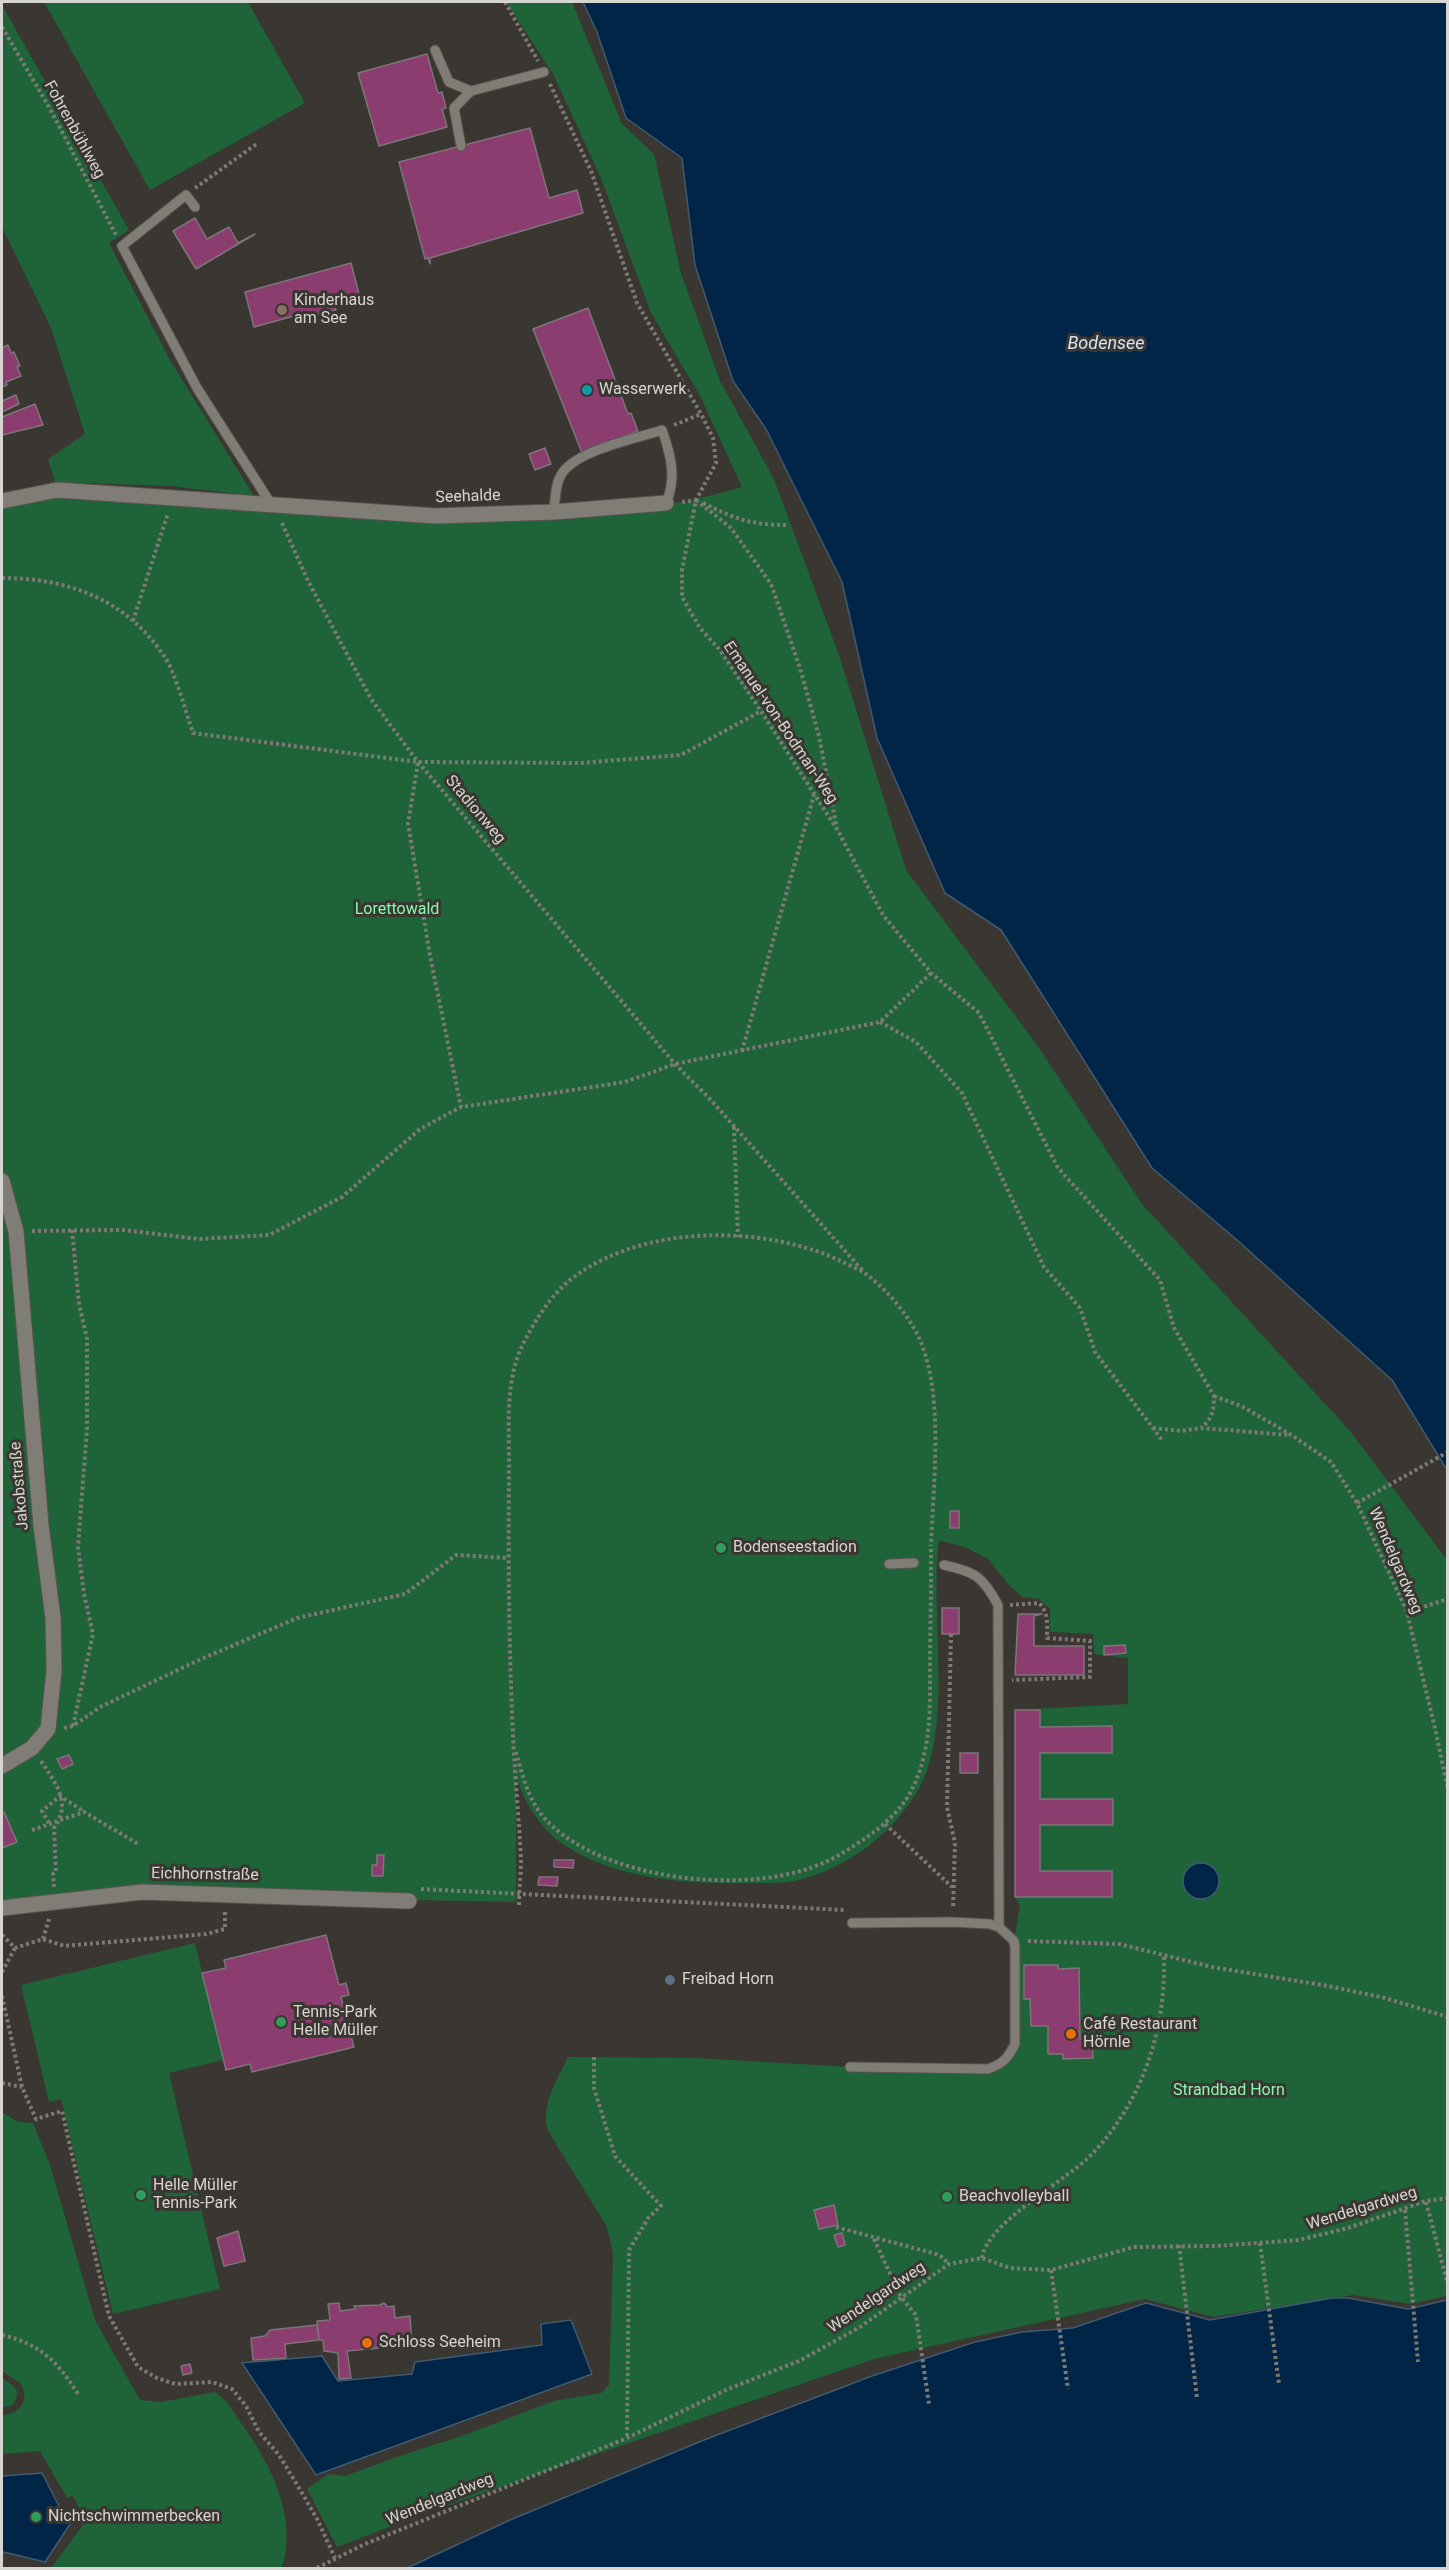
<!DOCTYPE html>
<meta charset="utf-8">
<style>
body{margin:0}
#map{position:relative;width:1449px;height:2570px;overflow:hidden;background:#3a3631;font-family:Roboto,sans-serif}
canvas{display:block}
.frame{position:absolute;inset:0;border:3px solid #d7d5d1;pointer-events:none}
</style>
<div id="map">
<canvas width="1449" height="2570"></canvas>
<div class="frame"></div>
</div>
<script>
const ctx = document.querySelector('canvas').getContext('2d');
ctx.lineJoin = 'round';
function paint(path, color) {
  ctx.fillStyle = color;
  ctx.fill(path, 'evenodd');
}
function strokePath(path, color, width, dash) {
  ctx.strokeStyle = color;
  ctx.lineWidth = width;
  ctx.lineCap = dash ? 'butt' : 'round';
  ctx.setLineDash(dash || []);
  ctx.stroke(path);
}
function write(font, color, halo, rows, align = 'center') {
  ctx.font = font + ' Roboto,sans-serif';
  ctx.lineWidth = 6;
  ctx.setLineDash([]);
  ctx.textBaseline = 'middle';
  ctx.strokeStyle = halo;
  ctx.fillStyle = color;
  for (const [text, x, y, turn = 0] of rows) {
    ctx.save();
    ctx.translate(x, y);
    ctx.rotate((+turn || 0) * Math.PI / 180);
    ctx.textAlign = isNaN(turn) ? turn : align;
    if (halo) ctx.strokeText(text, 0, 0);
    ctx.fillText(text, 0, 0);
    ctx.restore();
  }
}
const green = new Path2D(`
 M 44,2 L 248,2 L 305,103 L 150,190 Z
 M 506,2 L 572,2 L 622,124 L 654,154 L 681,273 L 720,381 L 774,479 L 839,655 L 906,870 L 1035,1042 L 1142,1204 L 1350,1431 L 1447,1560 L 1447,2296 L 1410,2304 L 1353,2295 L 1213,2317 L 1145,2299 L 874,2359 L 428,2512 L 337,2547 L 307,2489 L 328,2474 L 345,2476 L 411,2452 L 459,2437 L 554,2401 L 601,2393 L 609,2385 L 613,2253 L 607,2227 L 548,2131 C 540,2105 557,2081 568,2057 L 696,2058 L 850,2067 L 1000,2065 L 1015,2044 L 1014,1941 L 1020,1905 L 1015,1897 L 1015,1710 L 1128,1704 L 1128,1658 L 1094,1654 L 1093,1634 L 1050,1632 L 1050,1609 L 1039,1599 L 1022,1597 L 1008,1584 L 988,1559 L 967,1548 L 939,1540 C 929,1611 955,1727 918,1790 C 893,1833 851,1865 803,1879 C 786,1884 766,1883 749,1883 C 689,1884 621,1880 569,1848 C 543,1833 525,1804 516,1777 L 516,1902 L 108,1894 L 2,1902 L 2,501 L 57,490 L 271,504 L 554,512 L 685,502 L 742,487 L 700,396 L 651,313 L 601,178 L 553,74 Z
 M 2,5 L 129,230 L 109,243 L 170,360 L 254,496 L 170,486 L 55,482 L 48,459 L 85,434 L 51,328 L 2,227 Z
 M 195,1943 L 223,2060 L 169,2073 L 220,2289 L 113,2314 L 61,2099 L 49,2102 L 21,1985 Z
 M 2,2112 L 18,2122 L 33,2123 L 50,2165 L 95,2320 L 140,2400 L 161,2402 L 215,2392 C 227,2399 233,2412 241,2423 C 271,2464 298,2518 282,2568 L 51,2568 L 86,2521 L 73,2496 L 67,2498 L 40,2451 L 2,2454 L 2,2415 C 20,2414 30,2401 21,2384 L 2,2371 Z
 M 2,2378 L 14,2386 L 17,2391 C 17,2402 13,2408 2,2407 Z`);
const water = new Path2D(`
 M 583,2 L 1447,2 L 1447,1470 L 1392,1380 L 1237,1240 L 1152,1168 L 1001,930 L 945,893 L 877,738 L 842,582 L 766,429 L 733,381 L 695,265 L 682,158 L 626,118 L 597,32 Z
 M1183 1881a18 18 0 1 1 36 0a18 18 0 1 1-36 0Z
 M 1332,2298 L 1348,2298 L 1408,2309 L 1447,2300 L 1447,2568 L 407,2568 L 510,2520 L 704,2440 L 872,2376 L 975,2342 L 1022,2332 L 1073,2328 L 1146,2303 L 1210,2320 Z
 M 571,2320 L 592,2374 L 316,2475 L 242,2363 L 322,2356 L 338,2381 L 412,2374 L 415,2362 L 542,2345 L 541,2324 Z
 M 42,2473 L 62,2512 L 67,2510 L 72,2521 L 45,2562 L 4,2552 L 2,2555 L 2,2476 Z`);
const building = new Path2D(`
 M 427,54 L 438,93 L 442,92 L 446,108 L 442,109 L 447,127 L 379,146 L 358,73 Z
 M 530,128 L 549,198 L 577,190 L 583,213 L 430,258 L 430,264 L 428,258 L 425,259 L 399,162 Z
 M 195,218 L 207,239 L 229,227 L 238,243 L 255,234 L 196,269 L 173,231 Z
 M 351,263 L 360,298 L 334,305 L 336,310 L 295,321 L 294,316 L 254,327 L 245,292 Z
 M 588,308 L 628,414 L 631,413 L 638,431 L 582,453 L 533,329 Z
 M 8,345 L 11,353 L 14,352 L 20,366 L 17,367 L 21,376 L 6,382 L 7,385 L 2,387 L 2,348 Z
 M 16,395 L 19,404 L 2,412 L 2,401 Z
 M 35,404 L 43,425 L 2,435 L 2,417 Z
 M 545,448 L 551,464 L 535,470 L 529,454 Z
 M 950,1511 L 959,1511 L 959,1528 L 950,1528 Z
 M 942,1608 L 959,1608 L 959,1634 L 942,1634 Z
 M 1018,1614 L 1042,1614 L 1034,1616 L 1034,1646 L 1084,1646 L 1084,1675 L 1015,1675 Z
 M 1125,1645 L 1126,1653 L 1104,1655 L 1104,1646 Z
 M 1015,1710 L 1040,1710 L 1040,1727 L 1112,1726 L 1112,1753 L 1040,1753 L 1040,1799 L 1113,1799 L 1113,1825 L 1040,1825 L 1040,1871 L 1112,1871 L 1112,1897 L 1015,1897 Z
 M 960,1753 L 978,1753 L 978,1773 L 960,1773 Z
 M 69,1755 L 73,1764 L 62,1769 L 57,1759 Z
 M 4,1812 L 17,1842 L 2,1848 L 2,1813 Z
 M 377,1855 L 384,1855 L 383,1876 L 372,1876 L 372,1865 L 377,1865 Z
 M 554,1860 L 574,1860 L 573,1868 L 554,1867 Z
 M 539,1877 L 558,1877 L 557,1886 L 538,1885 Z
 M 326,1935 L 339,1985 L 346,1983 L 349,1995 L 341,1997 L 354,2047 L 252,2072 L 250,2064 L 226,2070 L 202,1973 L 226,1968 L 224,1960 Z
 M 1024,1965 L 1058,1965 L 1058,1969 L 1079,1968 L 1080,2039 L 1092,2039 L 1093,2058 L 1063,2059 L 1063,2054 L 1048,2054 L 1048,2026 L 1031,2026 L 1030,1999 L 1024,1999 Z
 M 834,2205 L 838,2225 L 819,2229 L 814,2210 Z
 M 238,2231 L 245,2261 L 224,2266 L 217,2238 Z
 M 842,2233 L 845,2245 L 838,2247 L 834,2235 Z
 M 339,2303 L 340,2311 L 355,2309 L 354,2306 L 380,2305 L 384,2303 L 388,2307 L 394,2306 L 395,2318 L 410,2316 L 412,2345 L 347,2351 L 351,2378 L 339,2379 L 338,2353 L 324,2351 L 323,2340 L 319,2340 L 317,2321 L 330,2320 L 328,2304 Z
 M 317,2325 L 319,2340 L 285,2344 L 286,2358 L 253,2360 L 251,2338 L 265,2336 L 270,2330 Z
 M 190,2364 L 192,2373 L 183,2375 L 181,2366 Z`);
const path = new Path2D(`
 M 505,2 L 538,61
 M 2,27 L 49,107 L 116,235
 M 550,84 L 591,171 L 637,303 L 701,414 L 713,438 L 716,463 L 696,500 L 682,570 L 682,597 L 700,628 L 719,649 L 761,711 L 838,831 L 883,915 L 931,973 L 979,1013 L 1058,1168 L 1160,1280 L 1174,1328 L 1214,1396 C 1214,1411 1212,1419 1201,1428
 M 195,188 L 258,143
 M 674,425 L 701,414
 M 696,500 L 731,528 L 771,584 L 800,668 L 819,736 L 837,829
 M 682,502 L 696,500
 M 703,503 C 735,519 751,525 788,525
 M 282,523 L 308,581 L 371,699 L 418,762 L 675,1064 L 709,1098 L 863,1271
 M 2,578 C 67,578 126,599 164,656 C 175,671 186,713 193,733 L 418,762 L 580,763 L 681,755 L 761,711
 M 133,621 L 168,513
 M 418,763 L 408,823 L 430,956 L 461,1107
 M 880,1022 L 916,1042 L 962,1093 L 1044,1267 L 1080,1308 L 1095,1352 L 1162,1440
 M 742,1051 L 814,795
 M 734,1127 L 738,1237
 M 72,1230 L 79,1304 L 87,1339 L 87,1429 L 78,1547 L 84,1594 L 93,1634 L 73,1726
 M 32,1231 L 123,1230 L 199,1239 L 269,1235 L 342,1197 L 420,1129 L 461,1107 L 625,1082 L 675,1064 L 880,1022 L 931,973
 M 1214,1396 L 1241,1406 L 1293,1436 L 1331,1462 L 1357,1503 L 1407,1612 L 1435,1728 L 1448,1790
 M 1153,1428 L 1181,1431 L 1201,1428 L 1289,1435
 M 1357,1503 L 1448,1452
 M 1010,1605 L 1039,1603 C 1049,1613 1047,1625 1047,1638 L 1090,1641 L 1090,1677 L 1012,1680
 M 1407,1612 L 1448,1599
 M 951,1634 L 947,1807 L 955,1843 L 953,1909
 M 64,1728 L 73,1726 L 100,1707 L 199,1660 L 297,1618 L 405,1594 L 456,1555 L 508,1558
 M 516,1752 C 522,1776 530,1804 548,1822 C 605,1879 736,1894 810,1868 C 832,1861 851,1848 870,1835 C 885,1824 901,1809 910,1793 C 932,1752 930,1708 930,1664 C 930,1637 931,1609 931,1582
 M 41,1761 C 56,1784 72,1803 54,1828 L 56,1872 L 53,1874 L 54,1887
 M 49,1823 L 42,1811 L 60,1796 L 83,1811
 M 885,1824 L 952,1887
 M 32,1830 L 84,1812 L 140,1845
 M 421,1889 L 845,1910
 M 519,1905 C 519,1890 521,1875 521,1861 C 519,1819 515,1777 513,1735 C 509,1650 508,1564 509,1478 C 510,1434 503,1382 524,1342 C 537,1317 554,1290 578,1274 C 650,1224 766,1225 843,1262 C 850,1266 859,1269 866,1274 C 885,1288 903,1309 915,1330 C 946,1386 933,1483 931,1546
 M 2,1935 L 15,1948 L 43,1939 L 64,1946 L 206,1934 L 225,1929 L 225,1910
 M 43,1939 L 49,1919
 M 1028,1941 L 1119,1944 L 1212,1967 L 1328,1986 L 1385,1998 L 1448,2017
 M 2,1972 L 15,1948
 M 2,1996 L 22,2087 L 36,2119 L 62,2111 L 109,2316 L 138,2367 L 157,2378 L 175,2384 L 212,2382 L 232,2389 L 246,2406 L 259,2432 L 279,2455 L 302,2493 L 317,2519 L 335,2558
 M 594,2057 L 594,2088 L 615,2156 L 661,2206 L 649,2217 L 629,2250 L 627,2438
 M 2,2083 L 22,2087
 M 1426,2202 L 1448,2285
 M 1405,2210 L 1418,2362
 M 836,2227 L 936,2254 L 942,2257 L 949,2264
 M 874,2239 L 901,2297 L 916,2315 L 929,2404
 M 1260,2243 L 1279,2384
 M 1179,2245 L 1197,2398
 M 982,2258 C 987,2222 1068,2180 1093,2153 C 1143,2100 1166,2029 1164,1957
 M 1051,2270 L 1068,2389
 M 2,2335 C 40,2344 58,2362 78,2394
 M 317,2568 L 365,2544 L 627,2438 L 728,2389 L 799,2361 L 860,2327 L 949,2264 L 982,2258 L 1010,2268 L 1051,2270 L 1134,2247 L 1215,2246 L 1299,2240 L 1348,2228 L 1426,2201 L 1448,2198`);
const service = new Path2D(`
 M 435,50 L 449,82 L 471,91
 M 461,146 L 454,108 L 471,91 L 544,72
 M 195,207 L 186,195 L 122,246 L 197,388 L 271,504
 M 554,512 C 555,501 555,485 561,475 C 575,450 636,439 662,430 C 671,455 677,479 666,503
 M 889,1564 L 914,1563
 M 944,1565 C 976,1572 983,1577 998,1605 L 999,1927
 M 850,2067 L 988,2069 C 1003,2064 1008,2058 1015,2044 L 1015,1947 L 1014,1941 L 999,1927 L 990,1924 L 951,1922 L 852,1923`);
const minor = new Path2D(`
 M 2,501 L 57,490 L 436,516 L 554,512 L 666,503
 M 2,1181 L 16,1231 L 41,1525 L 53,1618 L 54,1671 L 48,1729 L 32,1748 L 2,1766
 M 2,1908 L 142,1892 L 409,1901`);
const pathBridge = new Path2D(`
 M 931,1582 L 931,1546`);
const markers = [
 [282,310,6,"#8d6e63"],
 [587,390,6,"#0f9aa8"],
 [721,1548,6,"#2e9e5b"],
 [670,1980,6,"#5c6f8a"],
 [281,2022,6,"#2e9e5b"],
 [1071,2034,6,"#e8710a"],
 [141,2195,6,"#2e9e5b"],
 [947,2197,6,"#2e9e5b"],
 [367,2343,6,"#e8710a"],
 [36,2517,6,"#2e9e5b"]
];
const streetNames = [
 ["Fohrenbühlweg",74,130,61],
 ["Seehalde",468,497,-2],
 ["Emanuel-von-Bodman-Weg",780,723,56],
 ["Stadionweg",475,810,50],
 ["Jakobstraße",20,1486,-95],
 ["Wendelgardweg",1395,1561,67],
 ["Eichhornstraße",205,1875,1],
 ["Wendelgardweg",1362,2209,-17],
 ["Wendelgardweg",877,2298,-34],
 ["Wendelgardweg",440,2500,-22]
];
const poiNames = [
 ["Kinderhaus",294,301],
 ["am See",294,319],
 ["Wasserwerk",599,390],
 ["Bodenseestadion",733,1548],
 ["Freibad Horn",682,1980],
 ["Tennis-Park",293,2013],
 ["Helle Müller",293,2031],
 ["Café Restaurant",1083,2025],
 ["Hörnle",1083,2043],
 ["Helle Müller",153,2186],
 ["Tennis-Park",153,2204],
 ["Beachvolleyball",959,2197],
 ["Schloss Seeheim",379,2343],
 ["Nichtschwimmerbecken",48,2517]
];
const parkNames = [
 ["Lorettowald",397,910],
 ["Strandbad Horn",1229,2091]
];
const waterNames = [
 ["Bodensee",1106,344]
];
paint(green, '#1f6339');
paint(water, '#012547');
strokePath(water, '#415a70', 1.5);
paint(building, '#8c3d6f');
strokePath(building, '#7c7579', 1.5);
strokePath(service, '#585550', 11);
strokePath(minor, '#585550', 17);
strokePath(path, '#7d7a76', 4, [3, 3]);
strokePath(service, '#807c76', 9);
strokePath(minor, '#807c76', 15);
strokePath(pathBridge, '#7d7a76', 4, [3, 3]);
for (const [x, y, r, color] of markers) {
  const dot = new Path2D();
  dot.arc(x, y, r, 0, 2 * Math.PI);
  ctx.fillStyle = color;
  ctx.fill(dot);
  strokePath(dot, '#3a3631', 2);
}
write('16px', '#d7d5d1', '#3a3631', streetNames);
write('16px', '#d7d5d1', '#3a3631', poiNames, 'left');
write('16px', '#84faab', '#3a3631', parkNames);
write('italic 18px', '#d3e4f6', '#3a3631', waterNames);
</script>
